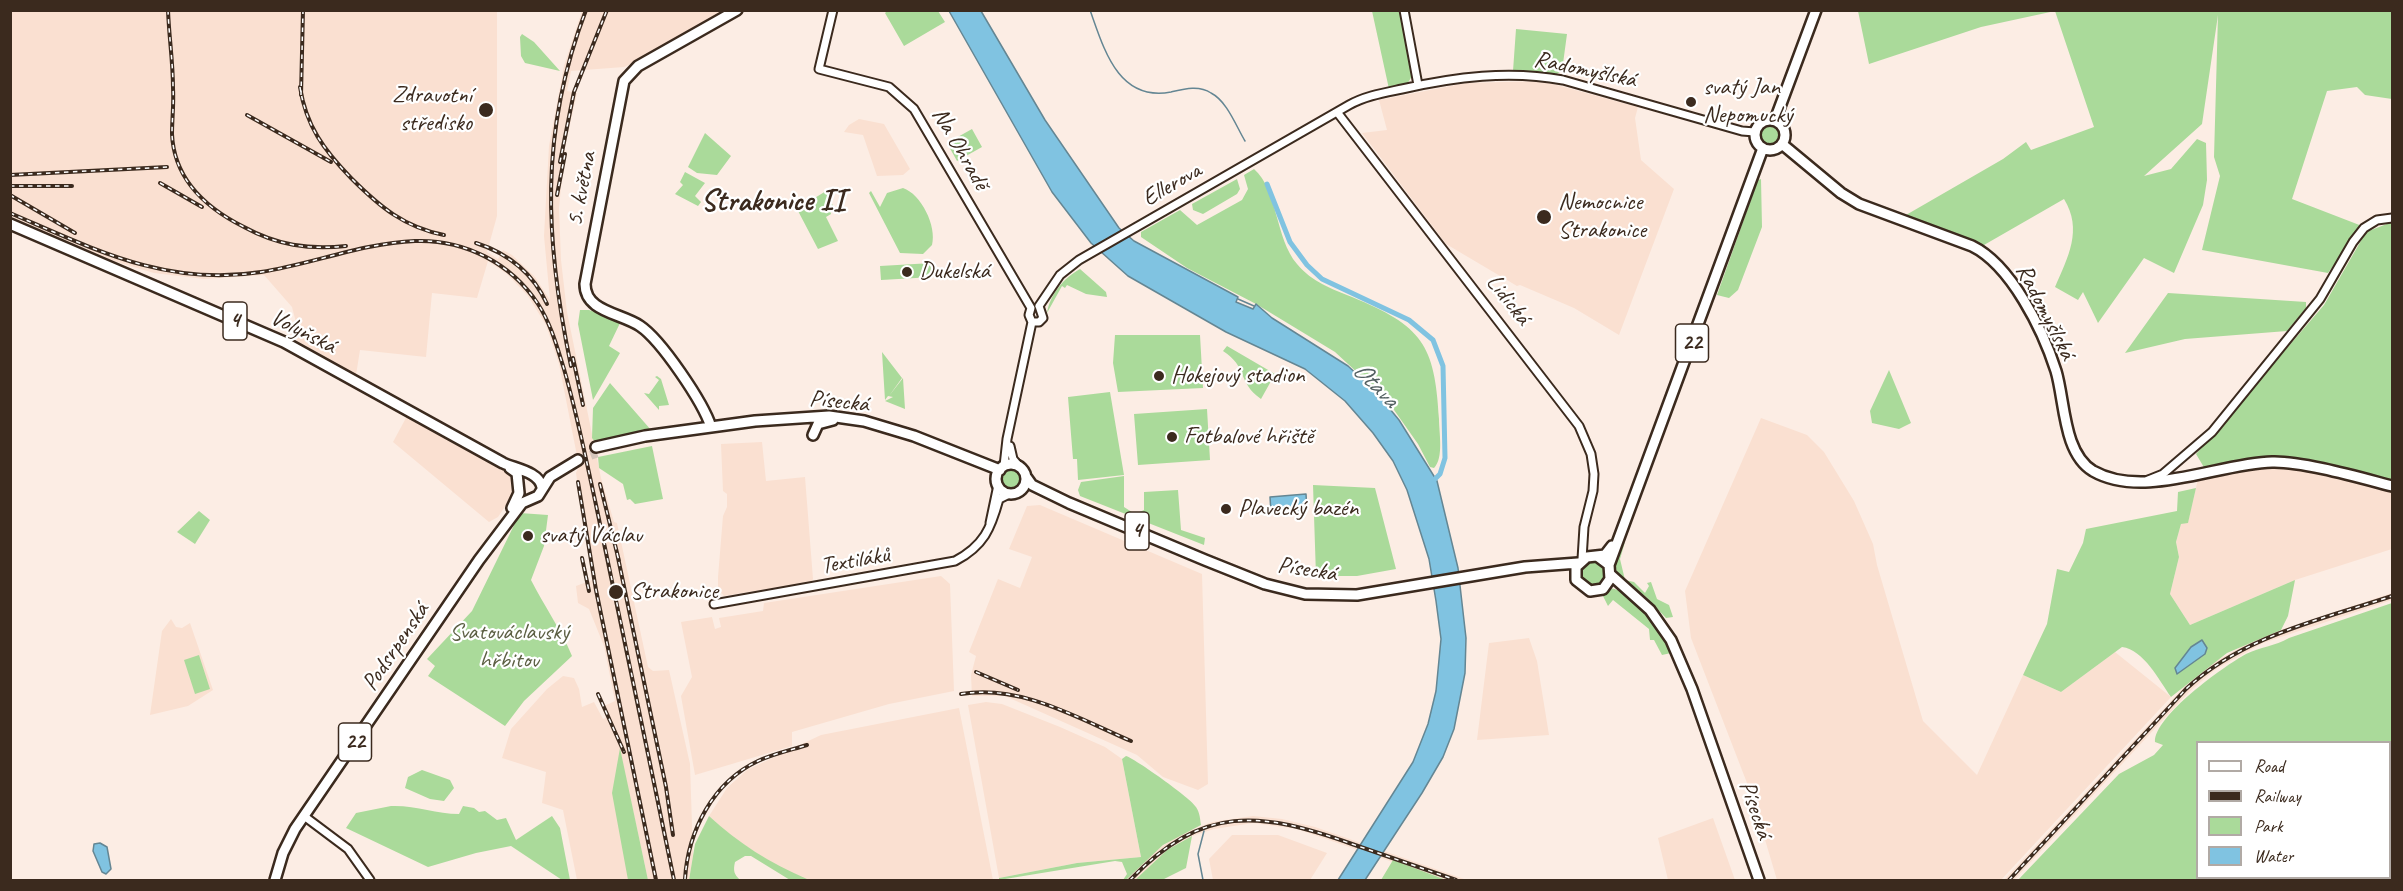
<!DOCTYPE html>
<meta charset="utf-8">
<style>
body{margin:0}
#map{position:relative;width:2403px;height:891px;overflow:hidden;background:#fcede4;font-family:Caveat,sans-serif}
canvas{display:block}
.frame{position:absolute;inset:0;border:12px solid #3b2a1e;pointer-events:none}
.legend{position:absolute;left:2196px;top:741px;width:195px;height:138px;box-sizing:border-box;background:#fff;border:2px solid #b1aaa5;margin:0;padding:8px 10px;list-style:none;font-size:18px;color:#3b2a1e}
.legend li{display:flex;align-items:center;gap:12px;height:30px}
.legend b{width:30px;border:2px solid #b1aaa5}
</style>
<div id="map">
<canvas width="2403" height="891"></canvas>
<div class="frame"></div>
<ul class="legend">
<li><b style="height:8px;background:#fff"></b>Road</li>
<li><b style="height:8px;background:#3b2a1e"></b>Railway</li>
<li><b style="height:16px;background:#aada9a"></b>Park</li>
<li><b style="height:16px;background:#80c3e1"></b>Water</li>
</ul>
</div>
<script>
const ctx = document.querySelector('canvas').getContext('2d');
ctx.lineJoin = 'round';
function paint(path, color) {
  ctx.fillStyle = color;
  ctx.fill(path, 'evenodd');
}
function strokePath(path, color, width, dash) {
  ctx.strokeStyle = color;
  ctx.lineWidth = width;
  ctx.lineCap = dash ? 'butt' : 'round';
  ctx.setLineDash(dash || []);
  ctx.stroke(path);
}
function write(font, color, halo, rows, align = 'center') {
  ctx.font = font + ' Caveat,sans-serif';
  ctx.lineWidth = 4.5;
  ctx.setLineDash([]);
  ctx.textBaseline = 'middle';
  ctx.strokeStyle = halo;
  ctx.fillStyle = color;
  for (const [text, x, y, turn = 0] of rows) {
    ctx.save();
    ctx.translate(x, y);
    ctx.rotate((+turn || 0) * Math.PI / 180);
    ctx.textAlign = isNaN(turn) ? turn : align;
    if (halo) ctx.strokeText(text, 0, 0);
    ctx.fillText(text, 0, 0);
    ctx.restore();
  }
}
const built = new Path2D(`
 M 11,11 L 497,11 L 497,216 L 487,252 L 498,259 L 503,250 L 512,255 L 535,277 L 550,300 L 544,236 L 549,146 L 564,66 L 582,11 L 729,11 L 660,51 L 624,67 L 571,71 L 567,91 L 577,93 L 565,147 L 559,208 L 561,260 L 567,312 L 601,478 L 614,522 L 617,523 L 648,667 L 653,671 L 669,670 L 690,764 L 693,856 L 689,880 L 648,880 L 620,751 L 628,880 L 577,880 L 563,810 L 542,803 L 546,772 L 502,758 L 511,729 L 547,689 L 563,676 L 574,678 L 579,689 L 582,707 L 594,702 L 603,719 L 606,718 L 602,707 L 615,701 L 604,646 L 589,609 L 578,603 L 576,586 L 592,580 L 576,473 L 579,466 L 559,364 L 546,325 L 528,296 L 507,274 L 488,261 L 477,298 L 432,293 L 426,357 L 360,350 L 356,375 L 297,341 L 298,330 L 292,307 L 264,275 L 204,279 L 154,273 L 110,260 L 11,217 Z
 M 1542,81 L 1638,107 L 1635,118 L 1641,160 L 1674,189 L 1619,335 L 1574,308 L 1520,285 L 1517,286 L 1446,244 L 1362,133 L 1387,130 L 1379,100 L 1466,83 Z
 M 859,119 L 884,124 L 910,169 L 903,175 L 877,176 L 863,135 L 844,132 L 849,125 Z
 M 407,416 L 511,474 L 512,496 L 498,517 L 489,522 L 393,442 Z
 M 1761,418 L 1807,435 L 1824,452 L 1854,501 L 1873,544 L 1877,565 L 1923,721 L 1977,775 L 2023,675 L 2061,692 L 2115,652 L 2171,697 L 2001,880 L 1777,880 L 1752,796 L 1691,638 L 1685,591 Z
 M 762,442 L 766,481 L 805,477 L 813,579 L 811,582 L 724,596 L 718,589 L 718,577 L 723,516 L 727,507 L 727,494 L 723,491 L 721,444 Z
 M 2264,466 L 2283,466 L 2392,489 L 2392,549 L 2295,580 L 2190,625 L 2170,594 L 2179,557 L 2176,542 L 2181,524 L 2188,522 L 2198,479 Z
 M 1040,505 L 1202,574 L 1208,784 L 1198,790 L 1163,777 L 1137,755 L 1005,696 L 972,696 L 971,675 L 976,656 L 969,652 L 998,579 L 1020,588 L 1032,557 L 1009,549 L 1027,506 Z
 M 941,576 L 950,584 L 954,691 L 889,704 L 792,732 L 792,746 L 695,775 L 681,696 L 692,677 L 681,622 L 712,617 L 715,629 L 721,627 L 719,618 L 763,611 L 764,603 Z
 M 2392,593 L 2392,600 L 2263,643 L 2216,669 L 2189,692 L 2014,880 L 2004,880 L 2184,687 L 2212,663 L 2260,637 Z
 M 171,619 L 176,627 L 182,628 L 190,623 L 213,690 L 188,706 L 150,715 L 162,631 Z
 M 1529,638 L 1537,661 L 1549,735 L 1477,740 L 1489,643 Z
 M 986,702 L 1002,704 L 1060,727 L 1105,747 L 1122,759 L 1141,857 L 1077,863 L 999,878 L 968,705 Z
 M 959,708 L 993,880 L 807,880 L 776,866 L 731,836 L 709,816 L 727,788 L 747,770 L 821,735 Z
 M 1253,816 L 1282,819 L 1315,827 L 1467,880 L 1445,880 L 1297,829 L 1253,823 L 1214,829 L 1192,836 L 1167,850 L 1135,880 L 1126,880 L 1150,855 L 1177,836 L 1212,822 Z
 M 1713,818 L 1735,880 L 1668,880 L 1658,838 Z
 M 1232,835 L 1278,835 L 1327,853 L 1310,880 L 1213,880 L 1209,859 Z`);
const green = new Path2D(`
 M 888,10 L 938,11 L 945,22 L 904,46 L 885,13 Z
 M 1372,11 L 1400,11 L 1412,76 L 1406,86 L 1389,89 Z
 M 1858,11 L 2392,11 L 2392,99 L 2365,95 L 2357,87 L 2327,91 L 2292,199 L 2362,226 L 2328,273 L 2202,250 L 2220,176 L 2214,157 L 2218,15 L 2202,124 L 2144,176 L 2171,169 L 2197,139 L 2206,143 L 2207,180 L 2203,205 L 2174,273 L 2144,258 L 2098,323 L 2083,292 L 2078,300 L 2055,287 C 2068,257 2083,230 2064,199 L 1984,245 L 1906,215 L 2003,159 L 2026,142 L 2031,150 L 2094,127 L 2055,11 L 1981,27 L 1869,64 Z
 M 1516,29 L 1567,34 L 1562,71 L 1555,75 L 1513,71 Z
 M 522,34 L 534,42 L 560,71 L 525,63 L 521,56 L 520,37 Z
 M1759 135a11 11 0 1 1 22 0a11 11 0 1 1-22 0Z
 M 972,129 L 982,147 L 957,161 L 947,143 Z
 M 705,133 L 731,156 L 717,175 L 697,173 L 688,167 Z
 M 1254,169 C 1278,190 1275,238 1297,264 C 1312,282 1332,289 1352,297 C 1422,326 1435,344 1439,419 C 1439,433 1444,458 1434,468 L 1430,467 L 1418,444 L 1387,400 L 1335,352 L 1256,304 L 1187,268 L 1141,237 L 1141,232 L 1180,210 L 1197,225 L 1242,200 L 1248,189 L 1244,175 Z
 M 685,172 L 705,183 L 695,196 L 701,202 L 698,206 L 675,194 L 683,185 L 680,182 Z
 M 1237,179 L 1240,189 L 1237,194 L 1203,214 L 1193,210 L 1192,204 Z
 M 1761,179 L 1762,227 L 1738,290 L 1729,298 L 1717,295 L 1758,180 Z
 M 903,188 C 921,194 937,226 932,245 L 923,254 L 900,253 L 869,193 L 871,191 L 880,207 L 887,193 Z
 M 826,191 L 834,208 L 830,210 L 831,214 L 826,217 L 838,241 L 818,249 L 797,209 Z
 M 2392,222 L 2392,481 L 2266,456 L 2205,469 L 2196,454 L 2324,305 L 2366,232 Z
 M 932,263 L 933,277 L 881,280 L 880,266 Z
 M 1080,269 L 1106,292 L 1107,297 L 1086,294 L 1067,285 L 1065,288 L 1062,286 L 1047,313 C 1050,294 1064,278 1080,269 Z
 M 2168,293 L 2306,302 L 2306,308 L 2287,331 L 2185,339 L 2125,353 Z
 M 580,310 L 589,310 L 621,321 L 609,346 L 620,353 L 593,400 L 578,324 Z
 M 1115,335 L 1200,335 L 1203,388 L 1118,392 L 1113,363 Z
 M 1227,346 L 1275,374 L 1261,399 C 1237,382 1248,367 1223,351 Z
 M 882,352 L 902,378 L 889,396 L 903,378 L 905,409 L 885,401 L 893,397 L 888,396 L 885,400 Z
 M 1889,370 L 1911,423 L 1899,429 L 1872,423 L 1870,411 Z
 M 657,376 L 661,379 L 669,405 L 659,406 L 659,410 L 644,393 L 649,394 L 659,380 L 655,377 Z
 M 610,383 L 651,430 L 595,442 L 592,438 L 593,408 Z
 M 1110,392 L 1124,475 L 1078,480 L 1077,459 L 1073,459 L 1068,397 Z
 M 1207,409 L 1210,460 L 1138,465 L 1134,414 Z
 M 652,446 L 663,499 L 635,504 L 630,499 L 627,500 L 623,484 L 599,468 L 598,457 Z
 M1001 479a11 11 0 1 1 22 0a11 11 0 1 1-22 0Z
 M 1124,476 L 1124,507 L 1135,514 L 1144,510 L 1144,492 L 1178,490 L 1181,530 L 1205,538 L 1204,545 L 1080,496 L 1078,490 L 1081,482 Z
 M 1313,485 L 1375,488 L 1396,569 L 1357,576 L 1316,576 Z
 M 2196,488 L 2188,523 L 2181,524 L 2176,542 L 2179,557 L 2170,594 L 2190,625 L 2295,580 L 2288,616 L 2281,630 L 2227,653 L 2171,697 C 2159,680 2144,650 2122,647 L 2061,692 L 2023,675 L 2047,624 L 2057,569 L 2069,572 L 2083,543 L 2086,529 L 2177,511 L 2178,492 Z
 M 199,511 L 210,520 L 195,544 L 177,532 Z
 M 520,513 L 548,515 L 544,546 L 531,580 C 544,606 561,629 572,656 L 524,701 L 505,726 L 428,676 L 435,666 L 427,659 L 472,611 Z
 M 1625,542 L 1620,559 L 1625,580 L 1634,582 L 1645,593 L 1649,586 L 1647,583 L 1651,582 L 1657,599 L 1669,605 L 1673,617 L 1666,618 L 1646,597 L 1617,577 L 1615,559 Z
 M1580 574a13 13 0 1 1 26 0a13 13 0 1 1-26 0Z
 M 1609,588 C 1635,590 1662,631 1671,653 L 1662,655 L 1654,640 L 1650,640 L 1649,629 L 1613,600 L 1608,606 L 1602,594 Z
 M 2392,603 L 2392,761 L 2390,763 L 2390,742 L 2198,742 L 2198,878 L 2227,878 L 2223,880 L 2018,880 L 2119,774 L 2154,755 L 2163,745 L 2155,742 C 2154,716 2224,666 2246,654 C 2260,647 2275,646 2289,638 Z
 M 199,655 L 210,689 L 195,694 L 184,660 Z
 M 620,748 L 648,880 L 628,880 L 612,793 Z
 M 1126,756 C 1134,758 1192,799 1196,807 C 1200,813 1200,819 1201,825 L 1163,845 L 1126,880 L 1123,880 L 1127,874 L 1122,862 L 1115,861 L 999,880 L 999,878 L 1077,863 L 1141,857 L 1122,759 Z
 M 422,770 L 450,780 L 454,788 L 444,801 L 430,799 L 405,788 L 408,777 Z
 M 391,806 C 415,805 436,814 459,814 L 463,806 L 474,808 L 479,812 L 485,811 L 497,820 L 506,818 L 516,840 L 552,816 L 560,828 L 570,880 L 562,880 L 511,846 L 476,853 L 428,867 L 346,828 L 356,813 Z
 M 709,816 C 738,843 770,863 807,879 L 790,880 L 751,856 L 745,856 L 735,862 C 733,871 734,874 740,880 L 689,880 L 695,844 Z
 M 1192,836 L 1186,868 L 1162,880 L 1135,880 L 1167,850 Z
 M 1393,860 L 1446,880 L 1381,880 Z`);
const water = new Path2D(`
 M 949,11 L 981,11 L 1045,120 L 1119,228 L 1134,241 L 1238,297 L 1236,302 L 1253,309 L 1256,304 L 1272,318 L 1348,366 L 1375,391 L 1399,420 L 1437,481 L 1458,568 L 1466,638 L 1465,673 L 1454,729 L 1443,757 L 1422,793 L 1365,880 L 1338,880 L 1413,762 L 1428,724 L 1436,691 L 1441,639 L 1436,601 L 1429,559 L 1407,490 L 1393,461 L 1373,433 L 1345,401 L 1305,369 L 1226,332 L 1128,276 L 1091,243 L 1052,192 Z
 M 1306,494 L 1307,510 L 1271,513 L 1270,497 Z
 M 2202,640 L 2207,648 L 2205,654 L 2177,674 L 2175,668 L 2191,647 Z
 M 100,843 L 107,847 L 111,869 L 106,874 L 102,872 L 93,851 L 94,844 Z`);
const stream = new Path2D(`
 M 1090,10 C 1104,49 1118,102 1171,92 C 1184,89 1199,85 1211,93 C 1227,101 1236,126 1245,141
 M 1238,299 L 1254,306
 M 2390,764 L 2392,762
 M 2349,878 L 2350,880
 M 1203,880 L 1198,854 L 1204,831
 M 2225,880 L 2229,878`);
const canal = new Path2D(`
 M 1267,184 L 1290,242 L 1307,265 L 1322,279 L 1409,320 L 1433,340 L 1443,366 L 1445,458 L 1440,474 L 1431,483`);
const majorTunnel = new Path2D(`
 M 578,460 L 597,453`);
const minor = new Path2D(`
 M 833,10 L 819,69 L 889,87 L 914,109 L 1031,308 L 1029,315 L 1032,322
 M 1404,10 L 1418,85
 M 1337,112 L 1579,426 L 1591,454 L 1594,474 L 1593,491 L 1584,527 L 1582,559
 M 1039,306 L 1060,275 L 1079,260 L 1349,105 C 1365,96 1383,93 1402,89 C 1455,77 1509,70 1563,80 L 1742,131 L 1755,132
 M 1032,322 L 1039,322 L 1043,318 L 1039,306
 M 1010,446 L 1013,459 L 1018,465
 M 1004,466 L 1007,439 L 1032,322
 M 2148,480 L 2163,474 L 2212,432 L 2320,299 L 2353,242 L 2364,228 L 2377,220 L 2392,218
 M 990,523 L 998,485
 M 714,604 L 955,561 C 984,546 991,528 999,499 L 1009,494
 M 304,816 L 348,849 L 370,880`);
const major = new Path2D(`
 M1755 135a15 15 0 1 1 30 0a15 15 0 1 1-30 0Z
 M 1775,120 L 1816,10
 M 1782,144 L 1841,193 L 1859,204 L 1972,246 C 2011,265 2043,330 2056,371 C 2065,401 2063,453 2093,471 C 2144,500 2219,463 2272,462 C 2302,461 2361,478 2392,486
 M 10,224 L 284,342 L 503,463 C 516,469 539,472 542,487
 M 711,427 C 703,402 661,340 640,326 C 621,313 585,312 585,284 L 624,81 L 638,66 L 737,10
 M 813,435 L 818,424 L 833,420
 M 596,447 L 645,436 L 755,421 L 829,416 L 864,421 L 914,436 L 1000,470
 M996 479a15 15 0 1 1 30 0a15 15 0 1 1-30 0Z
 M 510,468 L 517,473 L 519,493 L 512,508
 M 1027,478 L 1032,485 L 1069,503 L 1205,560 L 1265,584 L 1305,594 L 1357,595 L 1525,567 L 1578,563
 M 1597,556 L 1609,565 L 1610,579 L 1603,589 L 1590,591 L 1576,580 L 1576,567 L 1587,557 L 1605,555 L 1612,546
 M 1609,565 L 1763,148
 M 1611,575 L 1650,610 L 1671,640 L 1692,689 L 1759,880
 M 275,880 L 283,853 L 295,829 L 479,560 L 522,503 L 538,496 L 550,477 L 578,460`);
const rail = new Path2D(`
 M 168,10 C 169,37 173,62 173,88 C 174,104 172,119 172,134 C 174,180 206,208 244,227 C 277,245 308,250 346,246
 M 300,87 C 306,126 324,150 351,178 C 380,207 404,227 444,235
 M 301,95 L 303,10
 M 247,115 L 331,162
 M 560,162 L 574,92 L 607,10
 M 10,175 L 167,167
 M 160,183 L 202,207
 M 10,186 L 72,186
 M 10,195 L 75,233
 M 557,195 L 565,154
 M 10,213 C 94,249 166,287 261,272 C 312,264 363,243 415,241 C 464,239 511,263 538,304 C 551,324 557,347 564,369 C 577,414 586,459 596,505 C 623,630 648,755 674,880
 M 476,243 C 507,253 533,273 547,304
 M 573,358 L 583,405
 M 571,366 C 545,241 539,133 586,10
 M 578,482 L 596,590 L 656,880
 M 600,484 L 619,561
 M 617,553 L 666,787 L 673,835
 M 582,558 L 589,591
 M 976,672 L 1018,690
 M 598,694 L 624,752
 M 961,694 C 1021,684 1077,718 1131,741
 M 685,879 C 688,831 713,782 758,761 C 773,754 791,750 807,745
 M 1130,880 C 1203,804 1260,811 1352,844 C 1387,856 1421,868 1456,880
 M 2009,880 L 2186,689 C 2243,636 2320,620 2392,596`);
const markers = [
 [1691,102,6,"#3b2a1e"],
 [486,110,8,"#3b2a1e"],
 [1544,217,8,"#3b2a1e"],
 [907,272,6,"#3b2a1e"],
 [1159,376,6,"#3b2a1e"],
 [1172,437,6,"#3b2a1e"],
 [1226,509,6,"#3b2a1e"],
 [528,536,6,"#3b2a1e"],
 [616,592,8,"#3b2a1e"]
];
const shields = [
 [235,321,24],
 [1692,343,33],
 [1137,531,24],
 [355,742,33]
];
const shieldNames = [
 ["4",235,321],
 ["22",1692,343],
 ["4",1137,531],
 ["22",355,742]
];
const streetNames = [
 ["Radomyšlská",1585,70,12],
 ["Na Ohradě",960,149,60],
 ["Ellerova",1172,185,-30],
 ["5. května",582,189,-79],
 ["Lidická",1508,300,52],
 ["Radomyšlská",2045,312,63],
 ["Volyňská",303,332,27],
 ["Písecká",839,402,6],
 ["Textiláků",855,561,-10],
 ["Písecká",1307,570,9],
 ["Podsrpenská",396,647,-56],
 ["Písecká",1755,810,71]
];
const poiNames = [
 ["svatý Jan",1703,88],
 ["Nepomucký",1703,116],
 ["Zdravotní",472,96,"right"],
 ["středisko",472,124,"right"],
 ["Nemocnice",1558,203],
 ["Strakonice",1558,231],
 ["Dukelská",919,272],
 ["Hokejový stadion",1171,376],
 ["Fotbalové hřiště",1184,437],
 ["Plavecký bazén",1238,509],
 ["svatý Václav",540,536],
 ["Strakonice",630,592]
];
const parkNames = [
 ["Svatováclavský",509,633],
 ["hřbitov",509,661]
];
const waterNames = [
 ["Otava",1375,385,45]
];
const districtNames = [
 ["Strakonice II",773,202]
];
paint(built, '#fae0d1');
paint(green, '#aada9a');
paint(water, '#80c3e1');
strokePath(water, '#648693', 1.5);
strokePath(stream, '#648693', 1.5);
strokePath(canal, '#80c3e1', 5);
strokePath(majorTunnel, '#d5c6bc', 9, [9, 4.5]);
strokePath(minor, '#3b2a1e', 11);
strokePath(major, '#3b2a1e', 14);
strokePath(minor, '#fff', 7);
strokePath(major, '#fff', 9);
strokePath(rail, '#3b2a1e', 4);
strokePath(rail, '#fff', 1.5, [4.5]);
for (const [x, y, r, color] of markers) {
  const dot = new Path2D();
  dot.arc(x, y, r, 0, 2 * Math.PI);
  ctx.fillStyle = color;
  ctx.fill(dot);
  strokePath(dot, '#fff', 2);
}
for (const [x, y, w] of shields) {
  const box = new Path2D();
  box.roundRect(x - w / 2, y - 19, w, 38, 4.5);
  ctx.fillStyle = '#fff';
  ctx.fill(box);
  strokePath(box, '#3b2a1e', 1.5);
}
write('bold 22px', '#3b2a1e', null, shieldNames);
write('24px', '#3b2a1e', '#fff', streetNames);
write('24px', '#3b2a1e', '#fff', poiNames, 'left');
write('24px', '#5c5f43', '#fff', parkNames);
write('italic 26px', '#536062', '#fff', waterNames);
write('bold 30px', '#3b2a1e', '#fff', districtNames);
</script>
